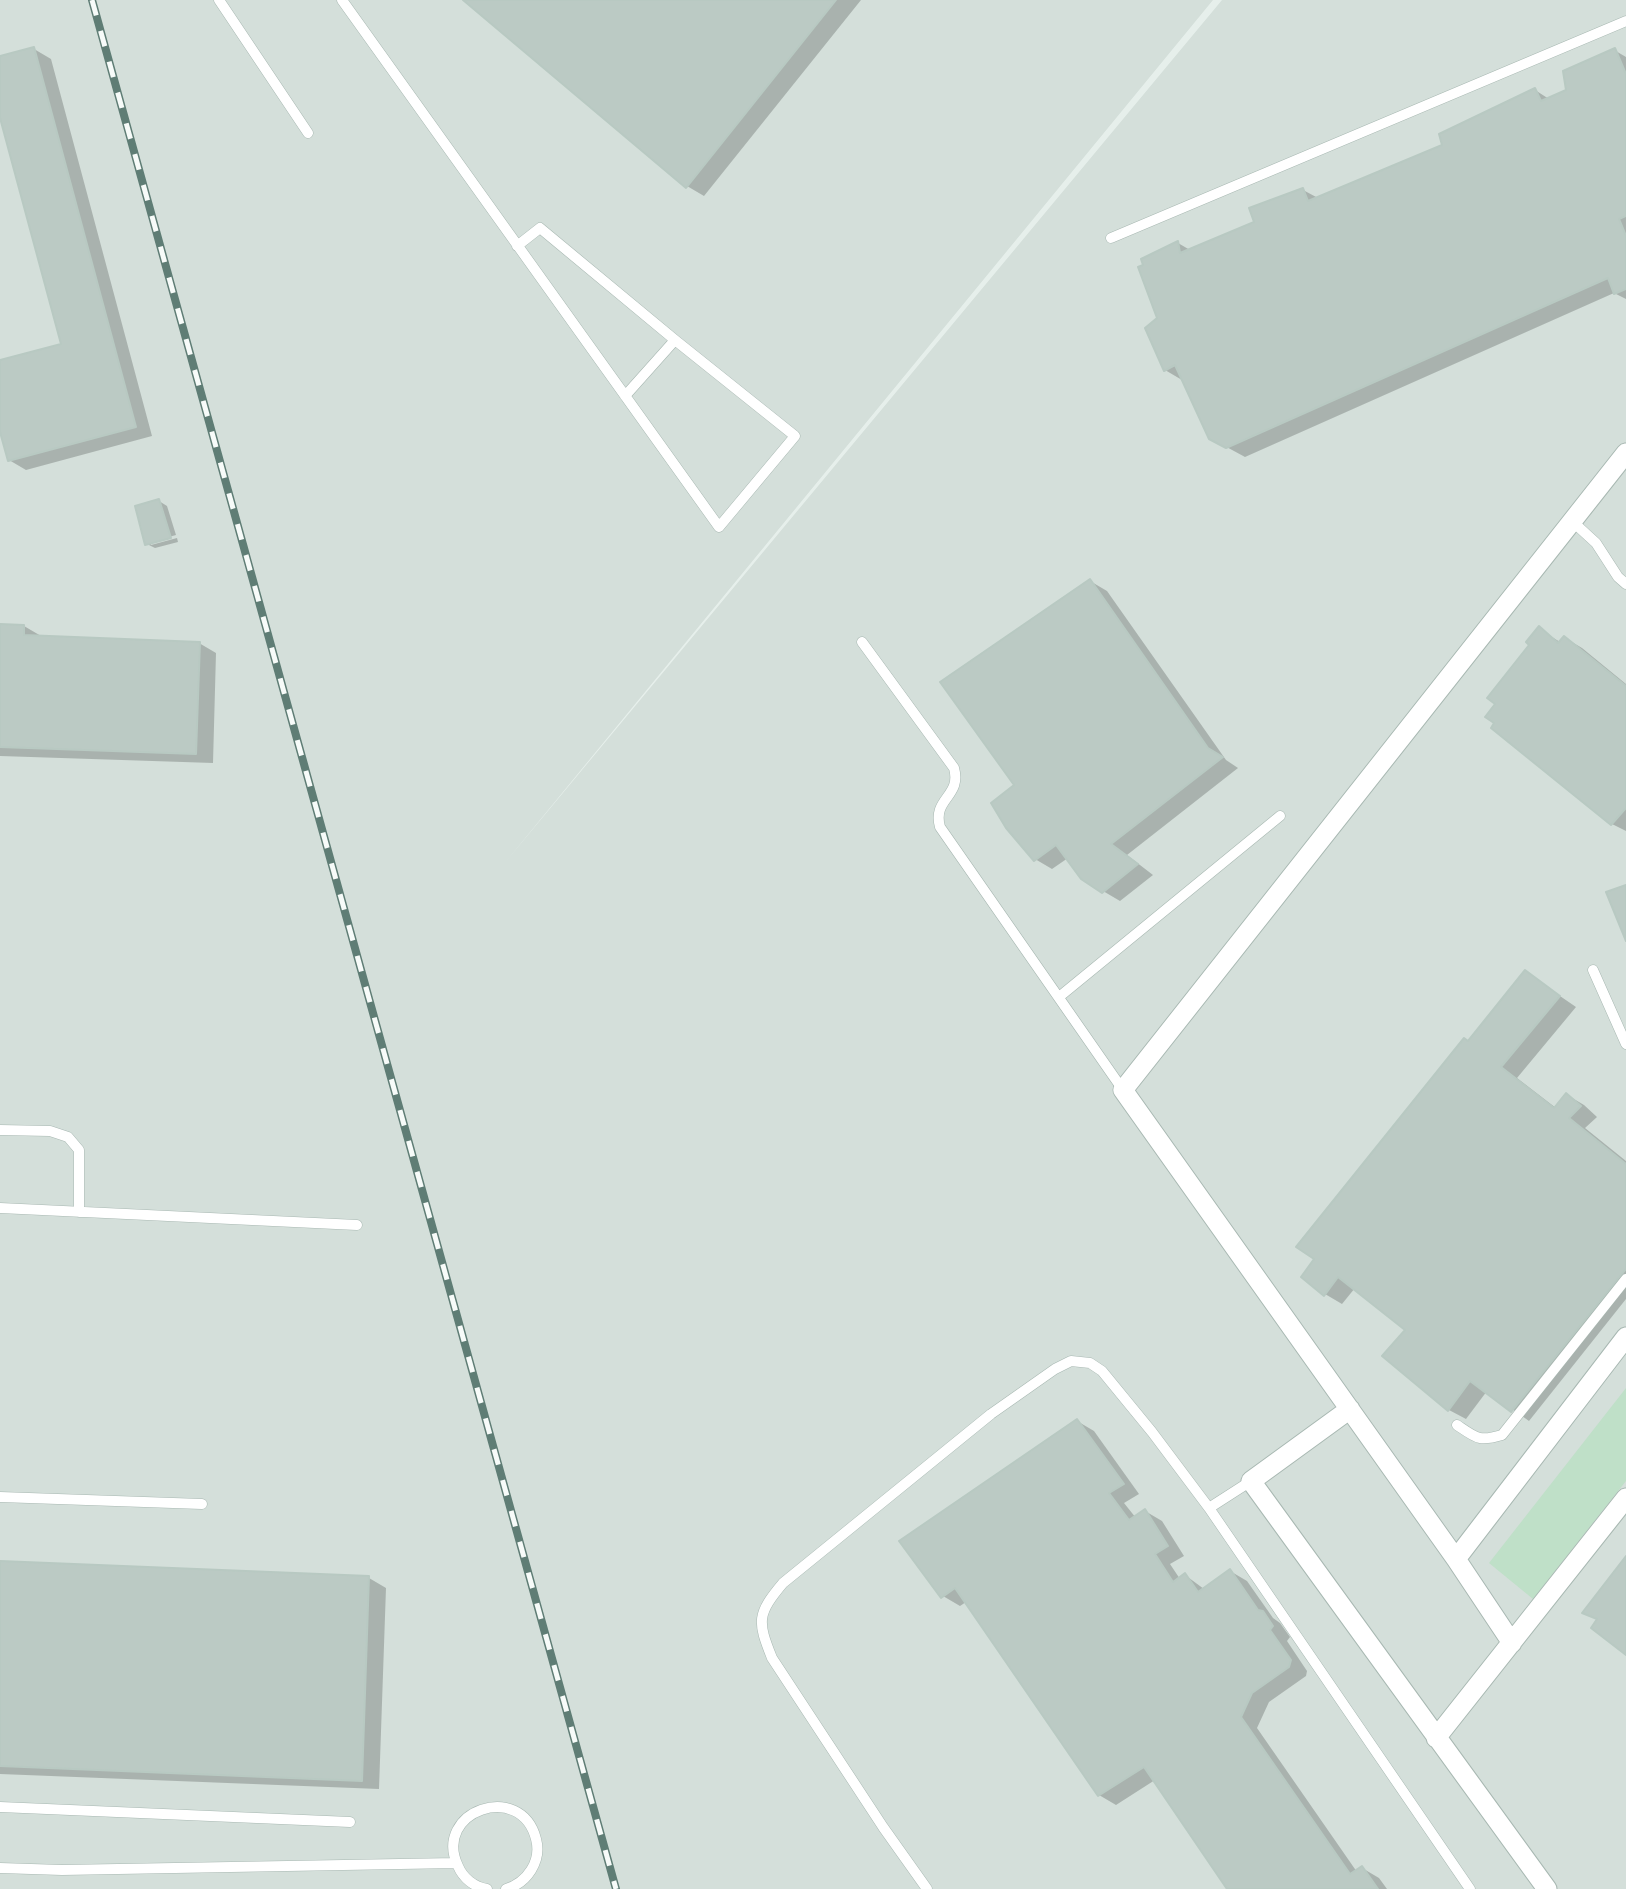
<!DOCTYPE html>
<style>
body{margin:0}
canvas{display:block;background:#e6efeb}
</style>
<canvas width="1626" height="1889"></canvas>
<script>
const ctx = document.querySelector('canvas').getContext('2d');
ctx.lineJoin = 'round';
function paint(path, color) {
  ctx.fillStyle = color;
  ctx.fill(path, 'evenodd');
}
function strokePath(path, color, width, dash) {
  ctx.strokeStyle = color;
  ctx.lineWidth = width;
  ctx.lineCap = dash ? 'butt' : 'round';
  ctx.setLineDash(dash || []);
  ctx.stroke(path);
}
const built = new Path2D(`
 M 0,0 L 1213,0 L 503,865 L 1222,0 L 1626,0 L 1626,1889 L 0,1889 Z`);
const green = new Path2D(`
 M 1626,1388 L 1626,1481 L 1533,1599 L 1489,1563 Z`);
const shadow = new Path2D(`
 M 466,0 L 861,0 L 704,196 L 687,186 Z
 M 34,49 L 51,59 L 152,436 L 26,470 L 9,460 L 0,425 L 0,362 L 63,345 L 0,112 L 0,58 Z
 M 1614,50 L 1626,57 L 1626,299 L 1614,293 L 1245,457 L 1210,438 L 1182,380 L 1165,370 L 1159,318 L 1178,243 L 1190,250 L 1256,223 L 1303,190 L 1318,198 L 1444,146 L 1535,90 L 1549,99 L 1568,91 Z
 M 159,501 L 167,506 L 176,535 L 151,542 L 151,545 L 177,538 L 178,542 L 155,548 L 147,544 Z
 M 1090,581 L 1107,591 L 1226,760 L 1238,768 L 1127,855 L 1153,875 L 1120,901 L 1103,891 L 1068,858 L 1052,869 L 1035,859 L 1017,786 Z
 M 0,626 L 24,626 L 41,636 L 199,643 L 216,653 L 213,763 L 0,756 Z
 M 1539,629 L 1560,642 L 1565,638 L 1582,648 L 1626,684 L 1626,831 L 1612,824 L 1494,727 L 1498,704 Z
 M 1525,972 L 1576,1007 L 1517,1078 L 1556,1108 L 1567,1095 L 1584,1105 L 1597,1117 L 1585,1128 L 1626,1161 L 1626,1299 L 1529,1421 L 1487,1391 L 1466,1419 L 1449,1410 L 1407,1330 L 1355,1288 L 1342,1304 L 1325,1294 L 1469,1043 Z
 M 1077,1421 L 1094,1431 L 1139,1494 L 1124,1503 L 1136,1518 L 1145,1511 L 1162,1521 L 1184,1556 L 1170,1564 L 1180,1579 L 1185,1575 L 1204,1589 L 1230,1571 L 1247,1581 L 1273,1618 L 1280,1623 L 1290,1637 L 1287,1641 L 1307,1671 L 1306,1676 L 1269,1702 L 1257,1728 L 1357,1872 L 1362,1868 L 1379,1878 L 1387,1889 L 1229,1889 L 1155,1780 L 1116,1805 L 1099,1795 L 966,1602 L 960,1606 L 943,1596 Z
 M 0,1563 L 369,1578 L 386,1588 L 379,1789 L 0,1774 Z`);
const building = new Path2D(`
 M 463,0 L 836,0 L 686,188 Z
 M 34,47 L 136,427 L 8,461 L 0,432 L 0,360 L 61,344 L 0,118 L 0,56 Z
 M 1615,48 L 1626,74 L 1626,216 L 1619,219 L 1626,236 L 1626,289 L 1614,294 L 1608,278 L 1226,448 L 1209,439 L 1175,365 L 1164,371 L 1145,328 L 1157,318 L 1138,267 L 1143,265 L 1141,259 L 1178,241 L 1180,253 L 1254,222 L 1249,208 L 1303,188 L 1308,201 L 1442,145 L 1439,134 L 1535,88 L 1541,101 L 1566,90 L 1563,71 Z
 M 159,499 L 171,538 L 145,545 L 135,506 Z
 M 1090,579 L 1208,748 L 1223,757 L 1111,844 L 1138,864 L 1102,893 L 1081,879 L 1056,845 L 1034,861 L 1006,828 L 991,803 L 1014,785 L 940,682 Z
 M 0,624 L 24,625 L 24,635 L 200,642 L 196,754 L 0,747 Z
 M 1539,626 L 1558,643 L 1564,636 L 1626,686 L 1626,808 L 1611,825 L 1491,728 L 1494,723 L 1485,717 L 1495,704 L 1487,698 L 1529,645 L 1526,642 Z
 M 1626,885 L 1626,941 L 1606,892 Z
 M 1525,970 L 1560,996 L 1501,1067 L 1554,1108 L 1566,1093 L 1581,1106 L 1569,1118 L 1626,1164 L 1626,1269 L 1511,1412 L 1470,1381 L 1448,1411 L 1382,1356 L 1405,1330 L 1338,1277 L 1324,1296 L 1301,1277 L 1314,1259 L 1296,1247 L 1464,1038 L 1468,1041 Z
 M 1077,1419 L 1124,1484 L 1109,1493 L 1129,1520 L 1145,1509 L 1168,1546 L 1155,1554 L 1173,1582 L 1185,1573 L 1198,1592 L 1230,1569 L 1258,1610 L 1263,1611 L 1273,1626 L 1270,1630 L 1291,1660 L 1289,1667 L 1252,1693 L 1241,1717 L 1350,1874 L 1362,1866 L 1378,1889 L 1227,1889 L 1144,1767 L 1098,1796 L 955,1588 L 941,1598 L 899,1541 Z
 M 1626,1556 L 1626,1655 L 1591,1628 L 1597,1619 L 1582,1613 Z
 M 0,1561 L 369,1576 L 362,1781 L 0,1766 Z`);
const lane = new Path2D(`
 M 219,0 L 308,133
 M 342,0 L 719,527 L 795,436 L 675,340 L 540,228 L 517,246
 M 1111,238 L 1626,21
 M 625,396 L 675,340
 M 1572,521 L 1596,543 L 1618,577 L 1626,584
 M 862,642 L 954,768 C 962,797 932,798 940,827 L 1123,1090
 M 1593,970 L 1626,1044
 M 1059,997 L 1280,816
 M 0,1130 L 50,1131 L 68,1137 L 79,1150 L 79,1212
 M 0,1208 L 357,1225
 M 1457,1425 C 1476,1438 1479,1442 1502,1435 L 1626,1279
 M 0,1497 L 202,1504
 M 1209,1508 L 1470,1889
 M 0,1807 L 350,1822
 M 0,1868 L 62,1870 L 456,1863
 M 487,1889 C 474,1887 463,1878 458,1866 C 432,1811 521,1780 536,1839 C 542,1861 527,1883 506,1889
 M 927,1889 L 883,1827 L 772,1658 C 757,1621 757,1614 783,1583 L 991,1414 L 1055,1369 L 1071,1361 L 1090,1363 L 1102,1371 L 1152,1432 L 1209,1508 L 1251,1481`);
const street = new Path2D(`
 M 1350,1409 L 1251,1481 L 1547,1889
 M 1456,1559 L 1626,1337
 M 1512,1643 L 1456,1559 L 1123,1090 L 1626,453
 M 1436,1738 L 1626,1498`);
const rail = new Path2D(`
 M 92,0 L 616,1889`);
paint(built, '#d4dfda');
paint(green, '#bfe0c8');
paint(shadow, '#0003');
paint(building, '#bbcac4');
strokePath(building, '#b8c9c2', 2);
strokePath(lane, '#a8b8b2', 11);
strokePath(street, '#a8b8b2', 21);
strokePath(lane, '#fff', 10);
strokePath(street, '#fff', 19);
strokePath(rail, '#5f7d75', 8);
strokePath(rail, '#f7fbf9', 5, [16]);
</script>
